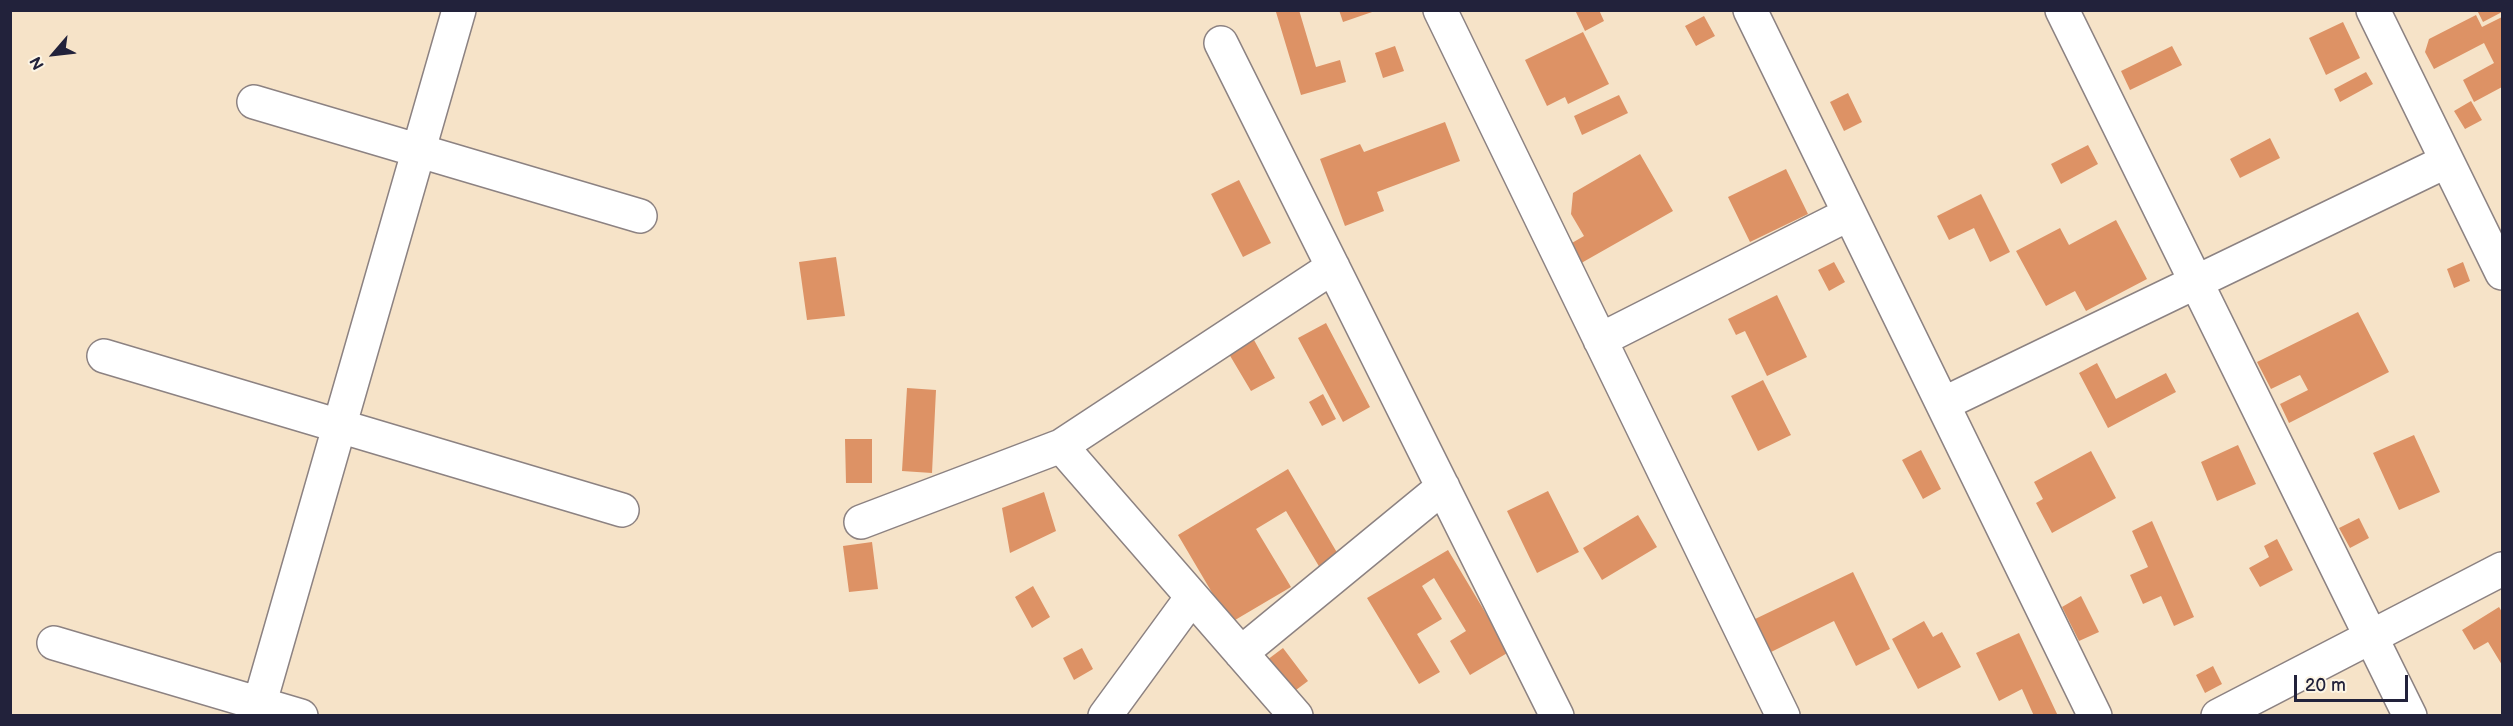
<!DOCTYPE html>
<style>
body{margin:0}
#map{position:relative;width:2513px;height:726px;overflow:hidden;background:#f6e3c8;font-family:"Balsamiq Sans",sans-serif}
canvas{display:block}
.frame{position:absolute;inset:0;border:12px solid #22223b;pointer-events:none}
.north{position:absolute;left:24px;top:24px;width:60px;height:60px;-webkit-text-stroke:4px #fcf5e5;paint-order:stroke;rotate:242deg;font-size:16px;font-weight:700;line-height:24px;text-align:center;color:#22223b}
.north::after{content:'';display:block;margin:auto;width:21px;height:27px;background:#22223b;clip-path:polygon(50% 0,100% 100%,50% 72%,0 100%)}
.scale{position:absolute;left:2294px;top:675px;width:114px;height:27px;box-sizing:border-box;border:3px solid #22223b;border-top:0;padding-left:8px;font-size:18px;line-height:21px;white-space:nowrap;color:#22223b;-webkit-text-stroke:4px #fcf5e5;paint-order:stroke}
</style>
<div id="map">
<canvas width="2513" height="726"></canvas>
<div class="frame"></div>
<div class="north">N</div>
<div class="scale">20 m</div>
</div>
<script>
const ctx = document.querySelector('canvas').getContext('2d');
ctx.lineJoin = 'round';
function paint(path, color) {
  ctx.fillStyle = color;
  ctx.fill(path, 'evenodd');
}
function strokePath(path, color, width, dash) {
  ctx.strokeStyle = color;
  ctx.lineWidth = width;
  ctx.lineCap = dash ? 'butt' : 'round';
  ctx.setLineDash(dash || []);
  ctx.stroke(path);
}
const building = new Path2D(`
 M 1281,10 L 1299,10 L 1316,67 L 1340,60 L 1346,82 L 1301,95 L 1276,12 Z
 M 1339,10 L 1375,10 L 1375,11 L 1343,22 Z
 M 1575,10 L 1599,10 L 1604,21 L 1585,31 Z
 M 2477,10 L 2502,10 L 2502,12 L 2483,22 Z
 M 2476,15 L 2482,27 L 2502,17 L 2502,87 L 2474,102 L 2463,80 L 2494,63 L 2484,43 L 2434,69 L 2425,52 L 2429,39 Z
 M 1704,16 L 1715,36 L 1696,46 L 1685,26 Z
 M 2343,22 L 2360,58 L 2326,75 L 2309,38 Z
 M 1583,32 L 1609,84 L 1568,104 L 1565,97 L 1547,106 L 1525,60 Z
 M 1395,46 L 1404,71 L 1383,78 L 1375,53 Z
 M 2172,46 L 2182,65 L 2130,90 L 2121,71 Z
 M 2366,72 L 2373,84 L 2340,102 L 2334,89 Z
 M 1848,93 L 1862,122 L 1844,131 L 1830,102 Z
 M 1619,95 L 1628,113 L 1582,135 L 1574,116 Z
 M 2471,101 L 2482,120 L 2465,129 L 2454,111 Z
 M 1445,122 L 1460,161 L 1377,192 L 1384,211 L 1345,226 L 1320,159 L 1360,144 L 1364,152 Z
 M 2270,138 L 2280,158 L 2240,178 L 2230,159 Z
 M 2088,145 L 2098,164 L 2061,184 L 2051,164 Z
 M 1640,154 L 1673,211 L 1569,270 L 1558,251 L 1584,236 L 1571,214 L 1573,193 Z
 M 1786,169 L 1808,214 L 1750,242 L 1728,197 Z
 M 1239,180 L 1271,243 L 1243,257 L 1211,194 Z
 M 1981,194 L 2010,252 L 1990,262 L 1974,228 L 1949,240 L 1937,216 Z
 M 2116,220 L 2147,279 L 2086,311 L 2075,291 L 2046,306 L 2016,251 L 2060,228 L 2069,245 Z
 M 836,257 L 845,316 L 807,320 L 799,262 Z
 M 1834,262 L 1845,282 L 1829,291 L 1818,270 Z
 M 2463,262 L 2470,281 L 2454,288 L 2447,269 Z
 M 1777,295 L 1807,357 L 1767,376 L 1745,331 L 1736,335 L 1728,319 Z
 M 2358,312 L 2389,372 L 2289,423 L 2280,404 L 2308,390 L 2300,375 L 2271,389 L 2257,362 Z
 M 1326,323 L 1370,407 L 1343,422 L 1298,338 Z
 M 1254,340 L 1275,378 L 1251,391 L 1229,354 Z
 M 2097,363 L 2116,399 L 2166,373 L 2176,392 L 2108,428 L 2079,373 Z
 M 1763,380 L 1791,435 L 1758,451 L 1731,396 Z
 M 907,388 L 936,390 L 932,473 L 902,471 Z
 M 1323,394 L 1336,419 L 1322,426 L 1309,402 Z
 M 2414,435 L 2440,492 L 2399,510 L 2373,453 Z
 M 845,439 L 872,439 L 872,483 L 846,483 Z
 M 2238,445 L 2256,484 L 2217,501 L 2201,462 Z
 M 1921,450 L 1941,489 L 1923,499 L 1902,460 Z
 M 2091,451 L 2116,498 L 2052,533 L 2036,503 L 2043,499 L 2034,482 Z
 M 1288,469 L 1339,556 L 1320,568 L 1286,511 L 1256,529 L 1291,587 L 1230,623 L 1178,535 Z
 M 1548,491 L 1579,552 L 1537,573 L 1507,511 Z
 M 1044,492 L 1056,531 L 1010,553 L 1002,508 Z
 M 1638,515 L 1657,547 L 1602,580 L 1583,548 Z
 M 2359,518 L 2369,538 L 2350,548 L 2339,528 Z
 M 2152,521 L 2194,617 L 2174,626 L 2161,596 L 2143,604 L 2130,575 L 2148,567 L 2132,531 Z
 M 2277,539 L 2293,570 L 2260,587 L 2249,568 L 2269,557 L 2264,546 Z
 M 872,542 L 878,589 L 849,592 L 843,546 Z
 M 1448,550 L 1509,652 L 1470,675 L 1450,641 L 1466,631 L 1434,578 L 1422,586 L 1442,619 L 1417,634 L 1440,672 L 1419,684 L 1367,598 Z
 M 1853,572 L 1890,649 L 1856,666 L 1834,621 L 1769,653 L 1753,620 Z
 M 1033,586 L 1050,617 L 1032,628 L 1015,597 Z
 M 2081,596 L 2099,632 L 2079,641 L 2062,607 Z
 M 2499,607 L 2502,612 L 2502,665 L 2488,642 L 2474,650 L 2462,630 Z
 M 1924,621 L 1933,637 L 1942,632 L 1961,667 L 1918,689 L 1892,639 Z
 M 2019,633 L 2058,716 L 2034,716 L 2022,689 L 1999,701 L 1976,653 Z
 M 1082,648 L 1093,669 L 1074,680 L 1063,658 Z
 M 1283,648 L 1308,681 L 1292,693 L 1267,660 Z
 M 2213,666 L 2222,684 L 2205,693 L 2196,675 Z`);
const minor = new Path2D(`
 M 1440,10 L 1783,716
 M 1750,10 L 2095,716
 M 2062,10 L 2410,716
 M 2373,10 L 2502,273
 M 1221,43 L 1557,716
 M 254,102 L 640,216
 M 1600,340 L 1849,214
 M 104,356 L 622,510
 M 1943,404 L 2447,161
 M 1061,446 L 1296,716
 M 861,522 L 1061,446 L 1333,267
 M 54,643 L 301,716
 M 1241,653 L 1443,487
 M 256,716 L 459,10
 M 1105,716 L 1192,597
 M 2218,716 L 2502,569`);
paint(building, '#dd9265');
strokePath(minor, '#8c8282', 36);
strokePath(minor, '#fff', 33);
</script>
